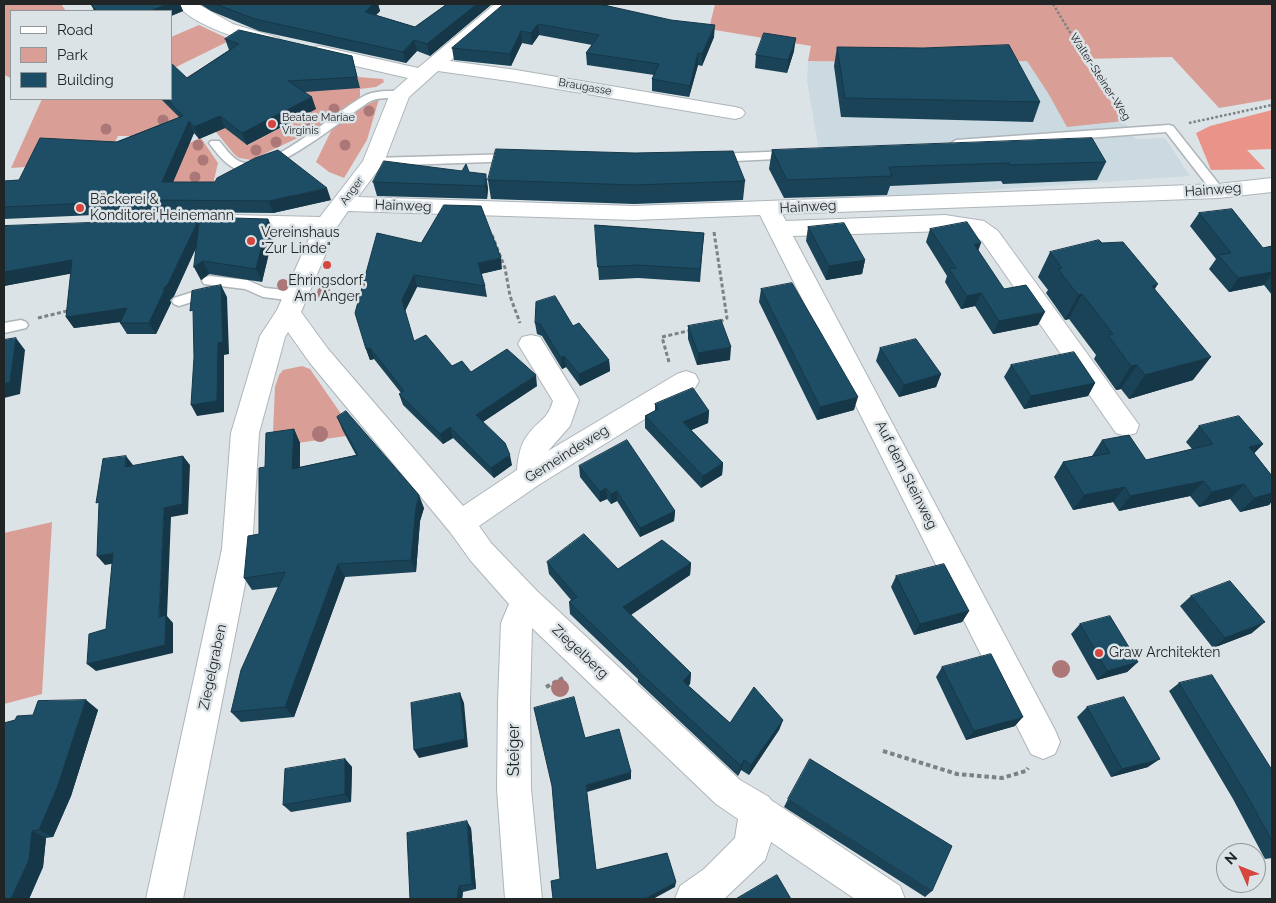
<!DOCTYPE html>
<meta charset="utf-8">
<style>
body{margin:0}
#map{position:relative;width:1276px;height:903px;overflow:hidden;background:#dce3e7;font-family:Raleway,sans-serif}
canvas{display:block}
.frame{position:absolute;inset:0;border:5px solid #222526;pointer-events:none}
.legend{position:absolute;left:10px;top:10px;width:162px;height:90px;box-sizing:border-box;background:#dce3e7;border:1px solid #92979a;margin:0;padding:6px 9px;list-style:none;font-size:15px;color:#222526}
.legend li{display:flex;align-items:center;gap:10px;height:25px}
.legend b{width:25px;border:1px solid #92979a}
.north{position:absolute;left:1216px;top:843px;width:50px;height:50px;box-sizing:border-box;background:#dce3e7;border:1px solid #92979a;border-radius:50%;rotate:314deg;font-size:14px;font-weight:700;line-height:20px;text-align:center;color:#222526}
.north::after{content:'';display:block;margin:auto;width:18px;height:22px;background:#d4463e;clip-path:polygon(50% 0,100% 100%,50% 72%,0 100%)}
</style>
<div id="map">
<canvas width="1276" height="903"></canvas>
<div class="frame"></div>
<ul class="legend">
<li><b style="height:6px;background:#fff"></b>Road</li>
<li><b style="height:14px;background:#d99f97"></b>Park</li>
<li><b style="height:14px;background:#1e4e65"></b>Building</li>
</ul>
<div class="north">N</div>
</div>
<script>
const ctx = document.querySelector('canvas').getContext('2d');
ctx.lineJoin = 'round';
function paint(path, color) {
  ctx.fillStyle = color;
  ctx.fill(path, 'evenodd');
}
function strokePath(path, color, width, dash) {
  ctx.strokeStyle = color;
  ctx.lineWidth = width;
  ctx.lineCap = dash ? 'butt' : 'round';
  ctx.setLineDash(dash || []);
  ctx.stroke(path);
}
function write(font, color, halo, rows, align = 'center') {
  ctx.font = font + ' Raleway,sans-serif';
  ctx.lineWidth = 5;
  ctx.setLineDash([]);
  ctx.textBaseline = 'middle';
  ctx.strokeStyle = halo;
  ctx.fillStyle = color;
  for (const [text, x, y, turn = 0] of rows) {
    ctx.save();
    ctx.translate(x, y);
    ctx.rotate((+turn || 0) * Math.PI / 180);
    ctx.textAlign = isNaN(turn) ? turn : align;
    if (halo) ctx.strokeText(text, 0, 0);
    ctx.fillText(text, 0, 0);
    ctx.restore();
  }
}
const built = new Path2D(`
 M 1081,59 L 1136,139 L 1165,138 L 1190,176 L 830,201 L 819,151 L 807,81 L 808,61 L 934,63 Z`);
const green = new Path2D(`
 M 4,4 L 61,4 L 66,11 L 11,11 L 11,78 L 4,75 Z
 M 715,4 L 1272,4 L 1272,99 L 1219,108 L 1172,57 L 1082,59 L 1124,121 L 1067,127 L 1048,93 L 1027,61 L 934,63 L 808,61 L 811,46 L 709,29 Z
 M 199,25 L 231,40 L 172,69 L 182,80 L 229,51 L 254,59 L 171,84 L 171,37 Z
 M 356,73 L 358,77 L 383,79 L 384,82 L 376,87 L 360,89 L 360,97 L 323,126 L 251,160 L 239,158 L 234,154 L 216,132 L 209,118 L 163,154 L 201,138 L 218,163 L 214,180 L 222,191 L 129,194 L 133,136 L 118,136 L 109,154 L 39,166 L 11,168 L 42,99 L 171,99 ZM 316,109 L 248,145 L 234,135 Z
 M 379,99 L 367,140 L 344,178 L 329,172 L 316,162 L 332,129 L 360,108 Z
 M 302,366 L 310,369 L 346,421 L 360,434 L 277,446 L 273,433 L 275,387 L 279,375 L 283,370 Z
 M 52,522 L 42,694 L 4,704 L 4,533 Z`);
const forest = new Path2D(`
 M 1272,110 L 1272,149 L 1247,150 L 1265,169 L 1211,170 L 1196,133 L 1210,126 Z`);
const pathFar2 = new Path2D(`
 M 1053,4 L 1094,72 L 1124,115
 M 1189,123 L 1272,105`);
const pathFar1 = new Path2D(`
 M 714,232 L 727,318 L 719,322
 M 492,235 L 505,268 L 510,296 L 520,323
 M 38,318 L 71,310
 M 669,362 L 662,337 L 692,330`);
const path = new Path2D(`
 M 546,687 L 563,678
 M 883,751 L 957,774 L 1002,778 L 1026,771 L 1028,768`);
const lane = new Path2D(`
 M 388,91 L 400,91 L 405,94 C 398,101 380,95 369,102 C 340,120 269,184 234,168 C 224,163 216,152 209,143 L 211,141 L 219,141 C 225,147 232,159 241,162 C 271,173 339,108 366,95 C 373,92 381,91 388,91 Z
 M 1169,125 L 1173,126 L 1222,188 L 1224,191 L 1222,194 L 1214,194 L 1166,132 L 956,148 L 950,144 L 956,140 Z
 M 791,151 L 797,155 L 795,158 L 716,162 L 710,158 L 716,154 Z
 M 514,154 L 520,158 L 518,161 L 373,166 L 367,162 L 373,158 Z
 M 209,276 L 247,280 L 265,288 L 295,291 L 300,293 L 302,296 L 300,299 L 295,301 L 263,297 L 245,289 L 204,284 L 202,281 L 204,278 Z
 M 209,287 L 214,289 L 216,292 L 214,295 L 179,306 L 174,304 L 172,301 L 174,298 Z
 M 21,320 L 26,322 L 28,325 L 26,328 L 4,333 L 4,323 Z`);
const street = new Path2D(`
 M 177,4 L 198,4 L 233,24 L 279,38 L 281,42 L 279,46 L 272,48 C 247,41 192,26 177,4 Z
 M 495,4 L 515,4 L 450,61 L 516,70 L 735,107 L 742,109 L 745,113 L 742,117 L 735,119 L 516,82 L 438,71 L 409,97 L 384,162 L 358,197 L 634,206 L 1218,184 L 1272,178 L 1272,192 L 1218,198 L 782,214 L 786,221 L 945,215 L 984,221 L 998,231 L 1139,425 L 1136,433 L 1126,436 L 1116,433 L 982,241 L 970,233 L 945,231 L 793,236 L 1055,730 L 1060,742 L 1055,754 L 1043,759 L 1031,754 L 760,215 L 634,220 L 348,211 L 337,227 L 301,312 L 328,349 L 463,506 L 517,470 C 518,458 520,445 527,436 C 538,420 547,421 553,401 L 518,344 L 522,337 L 531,335 L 540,337 L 579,400 L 570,426 L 548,451 L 677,374 L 686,371 L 695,374 L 699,381 L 695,388 L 540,484 L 479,526 L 491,543 L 537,591 L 740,780 L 769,797 L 771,800 L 900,886 L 905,899 L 855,899 L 771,842 L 765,860 L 724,899 L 675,899 L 680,886 L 704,869 L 735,838 L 738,819 L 716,804 L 532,628 L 530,702 L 531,789 L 542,899 L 505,899 L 497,789 L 498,702 L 501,623 L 509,604 L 471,561 L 450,532 L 310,363 L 288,332 L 285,337 L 259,433 L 252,549 L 183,899 L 146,899 L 222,549 L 231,433 L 260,336 L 277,310 L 312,232 L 233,229 L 225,227 L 222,222 L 225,217 L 233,215 L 320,217 L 363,161 L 390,94 L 408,78 L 312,56 L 310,52 L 312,48 L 319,46 L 418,68 Z`);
const trees = [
 [334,109,5.5],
 [369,111,5.5],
 [163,120,5.5],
 [308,126,5.5],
 [106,129,5.5],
 [276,142,5.5],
 [198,145,5.5],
 [345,145,5.5],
 [256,150,5.5],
 [203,160,5.5],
 [195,177,5.5],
 [283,285,6],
 [324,293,7],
 [320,434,8],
 [1061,669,9],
 [560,688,9]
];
const wall = new Path2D(`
 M 91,4 L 180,4 L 183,11 L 171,16 L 171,11 L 94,11 Z
 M 200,4 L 378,4 L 380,11 L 376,15 L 415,27 L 447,4 L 492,4 L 430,56 L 417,51 L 406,63 L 259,31 L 211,11 Z
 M 504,4 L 607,4 L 606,5 L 714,37 L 702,66 L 698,65 L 689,97 L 652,91 L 652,79 L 654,75 L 587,65 L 586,53 L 592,45 L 539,35 L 532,45 L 522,43 L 511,66 L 454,60 L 452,48 Z
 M 225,39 L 352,56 L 360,88 L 305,92 L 316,109 L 247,145 L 225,128 L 199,139 L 194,133 L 173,182 L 331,200 L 273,213 L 162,212 L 4,219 L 4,181 L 19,180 L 179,117 L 161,99 L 171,99 L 187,78 L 229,50 Z
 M 837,47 L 1040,102 L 1033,122 L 841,117 L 834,66 Z
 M 794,51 L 787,73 L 755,68 L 756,55 Z
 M 772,150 L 1106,162 L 1097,180 L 1003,184 L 1001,181 L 890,186 L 887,195 L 784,198 L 769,169 Z
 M 469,172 L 488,188 L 487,199 L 377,196 L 373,182 Z
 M 488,180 L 745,181 L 743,200 L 634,204 L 491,199 Z
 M 1199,213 L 1263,248 L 1272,246 L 1272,295 L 1264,285 L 1229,292 L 1209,269 L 1216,259 L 1190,226 Z
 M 268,219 L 274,232 L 262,282 L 209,274 L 201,280 L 194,267 L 196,248 L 174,296 L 170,300 L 171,303 L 156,334 L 127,334 L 120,323 L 121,322 L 74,328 L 66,317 L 71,273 L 4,286 L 4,226 L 199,220 Z
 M 595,225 L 704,233 L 700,282 L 638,278 L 599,280 Z
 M 808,227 L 865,260 L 862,274 L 826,280 L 806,241 Z
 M 930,229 L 978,251 L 1004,289 L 1038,325 L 993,334 L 975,306 L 961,309 L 945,282 L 947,276 L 926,242 Z
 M 377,233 L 502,269 L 481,274 L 485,286 L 487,297 L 417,287 L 405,311 L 414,341 L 452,366 L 471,372 L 537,386 L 483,422 L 512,465 L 494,478 L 453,438 L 443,444 L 403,405 L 399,394 L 401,393 L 374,359 L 370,360 L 366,349 Z
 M 1050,252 L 1155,289 L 1193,380 L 1129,399 L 1121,389 L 1116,390 L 1094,359 L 1096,355 L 1069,319 L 1065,320 L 1046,293 L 1048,290 L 1038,277 Z
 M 761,289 L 854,410 L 817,420 L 759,302 Z
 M 535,323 L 573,326 L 609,360 L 610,371 L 580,386 L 566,367 L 562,369 L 542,336 L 537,334 Z
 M 688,326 L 730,360 L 697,365 L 688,339 Z
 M 880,348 L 941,374 L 936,387 L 899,397 L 876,361 Z
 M 1011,365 L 1095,383 L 1088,396 L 1024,409 L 1004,377 Z
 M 655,404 L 709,411 L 708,423 L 691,430 L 723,463 L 722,475 L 701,488 L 645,428 L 645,416 L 655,411 Z
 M 337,417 L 424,508 L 420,521 L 416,572 L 345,577 L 294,717 L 241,722 L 231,712 L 279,587 L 252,590 L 244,578 L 259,534 L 265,467 L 294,429 L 300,443 L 300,467 L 356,455 L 343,431 Z
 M 1199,426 L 1263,444 L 1254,453 L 1272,476 L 1272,501 L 1269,505 L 1240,512 L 1230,499 L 1199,507 L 1190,496 L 1119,511 L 1113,502 L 1073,510 L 1054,477 L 1063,462 L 1092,456 L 1102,440 L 1146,460 L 1192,449 L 1186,442 Z
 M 579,466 L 675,511 L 674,521 L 640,537 L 617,501 L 611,504 L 607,499 L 600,502 L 580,477 Z
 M 547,562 L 618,569 L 691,563 L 690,575 L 631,615 L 691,673 L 690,684 L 688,686 L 730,723 L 783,720 L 779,730 L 749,775 L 741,770 L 738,776 L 638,682 L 638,679 L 570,614 L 569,602 L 571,600 L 549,574 Z
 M 896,576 L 969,611 L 962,622 L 914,635 L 891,587 Z
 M 1191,596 L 1252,633 L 1213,648 L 1180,606 Z
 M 1080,624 L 1138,662 L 1127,672 L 1097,680 L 1071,634 Z
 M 942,667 L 1015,726 L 966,740 L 936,677 Z
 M 1179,683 L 1272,770 L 1272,858 L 1265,859 L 1233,799 L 1169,691 Z
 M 86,700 L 98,710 L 71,796 L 53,837 L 46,838 L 43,867 L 29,899 L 4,899 L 33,715 Z
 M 1087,707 L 1148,767 L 1111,777 L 1077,717 Z
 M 345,759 L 352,767 L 351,802 L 291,812 L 283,805 Z
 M 788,799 L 932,891 L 925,897 L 784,807 Z
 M 471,828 L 476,889 L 463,892 L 462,899 L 410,899 Z`);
const shadedWall = new Path2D(`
 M 168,4 L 180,4 L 183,11 L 171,16 L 171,11 L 150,11 Z
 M 373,4 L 378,4 L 380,11 L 368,23 L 365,12 Z
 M 477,4 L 492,4 L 430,56 L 427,44 Z
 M 538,24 L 539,35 L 532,45 L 531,33 Z
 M 715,25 L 714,37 L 702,66 L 702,54 Z
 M 521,31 L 522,43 L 511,66 L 510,54 Z
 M 796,38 L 794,51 L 787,73 L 788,60 Z
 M 414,40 L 417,51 L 406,63 L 403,52 Z
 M 698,53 L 698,65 L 689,97 L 690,86 Z
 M 312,97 L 316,109 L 247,145 L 242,133 Z
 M 220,116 L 225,128 L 199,139 L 194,127 Z
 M 189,121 L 194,133 L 168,194 L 162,182 Z
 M 486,174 L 488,188 L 487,199 L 485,186 Z
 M 327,188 L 331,200 L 273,213 L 269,201 Z
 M 199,219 L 204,230 L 174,296 L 170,300 L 171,303 L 156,334 L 149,323 L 164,288 Z
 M 268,219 L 274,232 L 262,282 L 256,269 Z
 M 981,243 L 976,257 L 974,244 Z
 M 501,258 L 502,269 L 480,274 L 478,263 Z
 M 72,260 L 80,272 L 4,286 L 4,272 Z
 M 865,260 L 862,274 L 826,280 L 829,266 Z
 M 203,261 L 209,274 L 201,280 L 194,267 Z
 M 1272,272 L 1272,274 L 1264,285 L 1229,292 L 1238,278 Z
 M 414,275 L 417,287 L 405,311 L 402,300 Z
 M 1158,284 L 1142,309 L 1152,286 Z
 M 221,285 L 227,297 L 229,354 L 224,355 L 224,412 L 197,416 L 191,405 Z
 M 981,293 L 975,306 L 961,309 L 967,296 Z
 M 1082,294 L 1069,319 L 1065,320 L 1078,295 Z
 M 127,308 L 134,320 L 74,328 L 66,317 Z
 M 1045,312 L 1038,325 L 993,334 L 999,321 Z
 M 16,338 L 25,350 L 20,394 L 4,398 L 4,384 Z
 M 731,347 L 730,360 L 697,365 L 698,353 Z
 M 370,348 L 374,359 L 370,360 L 366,349 Z
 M 564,356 L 566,367 L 562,369 L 561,358 Z
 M 1211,357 L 1193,380 L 1129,399 L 1145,375 Z
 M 609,360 L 610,371 L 580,386 L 579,374 Z
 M 1137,365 L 1121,389 L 1116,390 L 1131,366 Z
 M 941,374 L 936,387 L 899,397 L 904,385 Z
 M 536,375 L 537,386 L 478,425 L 476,415 Z
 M 1095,383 L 1088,396 L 1024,409 L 1031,396 Z
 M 858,397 L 854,410 L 817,420 L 820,407 Z
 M 709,411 L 708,423 L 682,434 L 683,422 Z
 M 450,427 L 453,438 L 443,444 L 440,434 Z
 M 294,429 L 300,443 L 299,482 L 292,469 Z
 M 1263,444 L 1248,460 L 1249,447 Z
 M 510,455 L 512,465 L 494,478 L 491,468 Z
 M 126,456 L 133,465 L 132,476 L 125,467 Z
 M 183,456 L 190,465 L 188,514 L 171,517 L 167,616 L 173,623 L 173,653 L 96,671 L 87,664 L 159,617 L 164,508 Z
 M 723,463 L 722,475 L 701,488 L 703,476 Z
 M 1204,481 L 1190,496 L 1119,511 L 1130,496 Z
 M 1244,484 L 1230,499 L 1199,507 L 1212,492 Z
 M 1125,487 L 1113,502 L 1073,510 L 1084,495 Z
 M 606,488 L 607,499 L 600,502 L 600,492 Z
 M 617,491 L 617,501 L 611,504 L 611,494 Z
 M 1272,493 L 1272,501 L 1269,505 L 1240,512 L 1254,498 Z
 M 419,495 L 424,508 L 420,521 L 416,572 L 411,560 L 416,508 Z
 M 675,511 L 674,521 L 640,537 L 640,528 Z
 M 113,553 L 121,562 L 105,565 L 97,556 Z
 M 691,563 L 690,575 L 624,619 L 623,607 Z
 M 338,564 L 345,577 L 294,717 L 285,707 Z
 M 969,611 L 962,622 L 914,635 L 920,624 Z
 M 1265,622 L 1252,633 L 1213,648 L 1225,638 Z
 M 1138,662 L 1127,672 L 1097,680 L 1107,671 Z
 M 691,673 L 690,684 L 682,692 L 683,681 Z
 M 460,693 L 464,703 L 468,747 L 419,758 L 414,750 Z
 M 86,700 L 98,710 L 71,796 L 53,837 L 39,830 Z
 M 1023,717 L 1015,726 L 966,740 L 974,731 Z
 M 783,720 L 779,730 L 749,775 L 751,765 Z
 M 345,759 L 352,767 L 351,802 L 345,794 Z
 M 1160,759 L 1148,767 L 1111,777 L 1122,769 Z
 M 744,760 L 741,770 L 738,776 L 741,766 Z
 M 631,772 L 631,779 L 587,792 L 586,785 Z
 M 467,821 L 471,828 L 476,889 L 472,884 Z
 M 32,831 L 46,838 L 43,867 L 29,899 L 11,899 Z
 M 676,882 L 675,887 L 653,899 L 644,899 Z
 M 459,886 L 463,892 L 462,899 L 457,899 Z`);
const building = new Path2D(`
 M 91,4 L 168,4 L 150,11 L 97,11 Z
 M 216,4 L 373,4 L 365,12 L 415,27 L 447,4 L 477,4 L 427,44 L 414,40 L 403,52 L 255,19 Z
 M 504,4 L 599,4 L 671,20 L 715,25 L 702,54 L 698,53 L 690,86 L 652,79 L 659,64 L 586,53 L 599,35 L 538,24 L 531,33 L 521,31 L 510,54 L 452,48 Z
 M 239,30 L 352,56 L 357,77 L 288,81 L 312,97 L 242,133 L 220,116 L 194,127 L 189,121 L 162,182 L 215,182 L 217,178 L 255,158 L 278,150 L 327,188 L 269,201 L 156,200 L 4,207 L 4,181 L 19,180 L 40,138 L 117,142 L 183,116 L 167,99 L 171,99 L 171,63 L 187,78 L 239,44 L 225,39 Z
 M 764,33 L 796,38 L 788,60 L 756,55 Z
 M 1009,45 L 1040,102 L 845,98 L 837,47 L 923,48 Z
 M 1092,138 L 1106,162 L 1010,165 L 1009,163 L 889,167 L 892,176 L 787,180 L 772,150 Z
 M 496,149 L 635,153 L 733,151 L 745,181 L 634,185 L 488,180 Z
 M 384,161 L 462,171 L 466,164 L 469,172 L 486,174 L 485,186 L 373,182 Z
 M 444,205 L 481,206 L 501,258 L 478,263 L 485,286 L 414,275 L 402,300 L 414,341 L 426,335 L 452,366 L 462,361 L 471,372 L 507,349 L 536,375 L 476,415 L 505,443 L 510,455 L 491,468 L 450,427 L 440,434 L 399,394 L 404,391 L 370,348 L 366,349 L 355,313 L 377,233 L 421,243 Z
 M 1232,209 L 1263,248 L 1272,246 L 1272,272 L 1238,278 L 1218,255 L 1231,253 L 1199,213 Z
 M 200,217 L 268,219 L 256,269 L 203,261 L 194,267 Z
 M 199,219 L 168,284 L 164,288 L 164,291 L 149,323 L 120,323 L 127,308 L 66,317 L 72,260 L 4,272 L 4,226 Z
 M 967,222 L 981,243 L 974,244 L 1004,289 L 1026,285 L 1045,312 L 999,321 L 981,293 L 967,296 L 949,269 L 956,268 L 930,229 Z
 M 844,223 L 865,260 L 829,266 L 808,227 Z
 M 595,225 L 704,233 L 700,269 L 638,265 L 598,267 Z
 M 1099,240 L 1102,243 L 1123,242 L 1158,284 L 1152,286 L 1211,357 L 1145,375 L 1137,365 L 1131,366 L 1108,335 L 1113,334 L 1082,294 L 1078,295 L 1058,269 L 1062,268 L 1050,252 Z
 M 792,283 L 858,397 L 820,407 L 761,289 Z
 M 221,285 L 223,342 L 218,343 L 217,401 L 191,405 L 194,357 L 193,310 L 190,311 L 192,291 Z
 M 555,296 L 573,326 L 579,323 L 609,360 L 579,374 L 564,356 L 561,358 L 540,324 L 535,323 L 536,302 Z
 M 721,320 L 731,347 L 698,353 L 688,326 Z
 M 16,338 L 10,382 L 4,384 L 4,340 Z
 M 916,339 L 941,374 L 904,385 L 880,348 Z
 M 1074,352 L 1095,383 L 1031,396 L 1011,365 Z
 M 693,388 L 709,411 L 683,422 L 723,463 L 703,476 L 645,416 L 658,409 L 655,404 Z
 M 346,411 L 419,495 L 416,508 L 411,560 L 338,564 L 285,707 L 231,712 L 241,670 L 285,572 L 244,578 L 248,536 L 259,534 L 259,468 L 265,467 L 266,433 L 294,429 L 292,469 L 358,455 L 337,417 Z
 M 1239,416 L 1263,444 L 1249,447 L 1272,476 L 1272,493 L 1254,498 L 1244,484 L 1212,492 L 1204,481 L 1130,496 L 1125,487 L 1084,495 L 1063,462 L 1110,453 L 1102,440 L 1129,435 L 1146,460 L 1213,444 L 1199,426 Z
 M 627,440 L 675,511 L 640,528 L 617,491 L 611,494 L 606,488 L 600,492 L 579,466 Z
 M 126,456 L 125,467 L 183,456 L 182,504 L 164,508 L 159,617 L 166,615 L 165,645 L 87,664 L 89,634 L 106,629 L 113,553 L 97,556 L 99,502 L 96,503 L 103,459 Z
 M 584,534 L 618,569 L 662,540 L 691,563 L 623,607 L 691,673 L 683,681 L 730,723 L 754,687 L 783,720 L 751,765 L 744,760 L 741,766 L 638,671 L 639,670 L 569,602 L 577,597 L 547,562 Z
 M 944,564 L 969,611 L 920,624 L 896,576 Z
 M 1230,581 L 1265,622 L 1225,638 L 1191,596 Z
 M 1110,616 L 1138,662 L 1107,671 L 1080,624 Z
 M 991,654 L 1023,717 L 974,731 L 942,667 Z
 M 1212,675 L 1272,770 L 1272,841 L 1245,792 L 1179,683 Z
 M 460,693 L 465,739 L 414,750 L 411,703 Z
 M 574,697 L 585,738 L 619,729 L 631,772 L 586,785 L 596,870 L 667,853 L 676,882 L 644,899 L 553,899 L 551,881 L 560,879 L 552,786 L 534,708 Z
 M 1124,697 L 1160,759 L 1122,769 L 1087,707 Z
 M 86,700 L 57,788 L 39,830 L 32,831 L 29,860 L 11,899 L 4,899 L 4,723 L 15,720 L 17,716 L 33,715 L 38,701 Z
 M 345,759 L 345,794 L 283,805 L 285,769 Z
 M 810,759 L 952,846 L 932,891 L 788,799 Z
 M 467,821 L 472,884 L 459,886 L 457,899 L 410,899 L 407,833 Z
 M 777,875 L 791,899 L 736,899 Z`);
const markers = [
 [272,124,5,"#d4463e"],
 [80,208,5,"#d4463e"],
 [251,241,5,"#d4463e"],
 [327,265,5,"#d4463e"],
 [1099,653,5,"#d4463e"]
];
const farStreetnames = [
 ["Walter-Steiner-Weg",1100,77,57],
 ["Braugasse",585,87,10],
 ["Anger",352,191,-54]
];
const farPoinames = [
 ["Beatae Mariae",282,118],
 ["Virginis",282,131]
];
const streetNames = [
 ["Hainweg",1213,190,-4],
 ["Hainweg",403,206,2],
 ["Hainweg",808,207,-3],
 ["Gemeindeweg",567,454,-32],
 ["Auf dem Steinweg",906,475,63],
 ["Ziegelberg",580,652,43],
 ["Ziegelgraben",213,667,-78]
];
const poiNames = [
 ["Bäckerei &",90,200],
 ["Konditorei Heinemann",90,216],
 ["Vereinshaus",261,233],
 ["\"Zur Linde\"",261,249],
 ["Ehringsdorf,",327,281,"center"],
 ["Am Anger",327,297,"center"],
 ["Graw Architekten",1109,653]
];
const nearStreetnames = [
 ["Steiger",514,750,-90]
];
paint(built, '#cbd9e1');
paint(green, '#d99f97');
paint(forest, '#ea9389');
strokePath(lane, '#aeb5b9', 3);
strokePath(street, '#aeb5b9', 2);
strokePath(pathFar2, '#7c8184', 2.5, [2.5, 2]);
strokePath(pathFar1, '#7c8184', 3, [4, 2.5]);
strokePath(path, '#7c8184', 4, [4.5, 3]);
paint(lane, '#fff');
paint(street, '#fff');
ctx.fillStyle = '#ac7777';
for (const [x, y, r] of trees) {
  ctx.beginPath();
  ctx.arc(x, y, r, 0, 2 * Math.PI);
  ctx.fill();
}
paint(wall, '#1a4357');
paint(shadedWall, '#153747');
paint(building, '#1e4e65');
strokePath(building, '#153747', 1);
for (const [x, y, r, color] of markers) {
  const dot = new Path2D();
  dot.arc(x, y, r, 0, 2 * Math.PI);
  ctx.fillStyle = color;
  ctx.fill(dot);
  strokePath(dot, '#dce3e7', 2);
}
write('11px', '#222526', '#dce3e7', farStreetnames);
write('11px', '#222526', '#dce3e7', farPoinames, 'left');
write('14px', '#222526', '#dce3e7', streetNames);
write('14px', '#222526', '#dce3e7', poiNames, 'left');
write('16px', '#222526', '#dce3e7', nearStreetnames);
</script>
